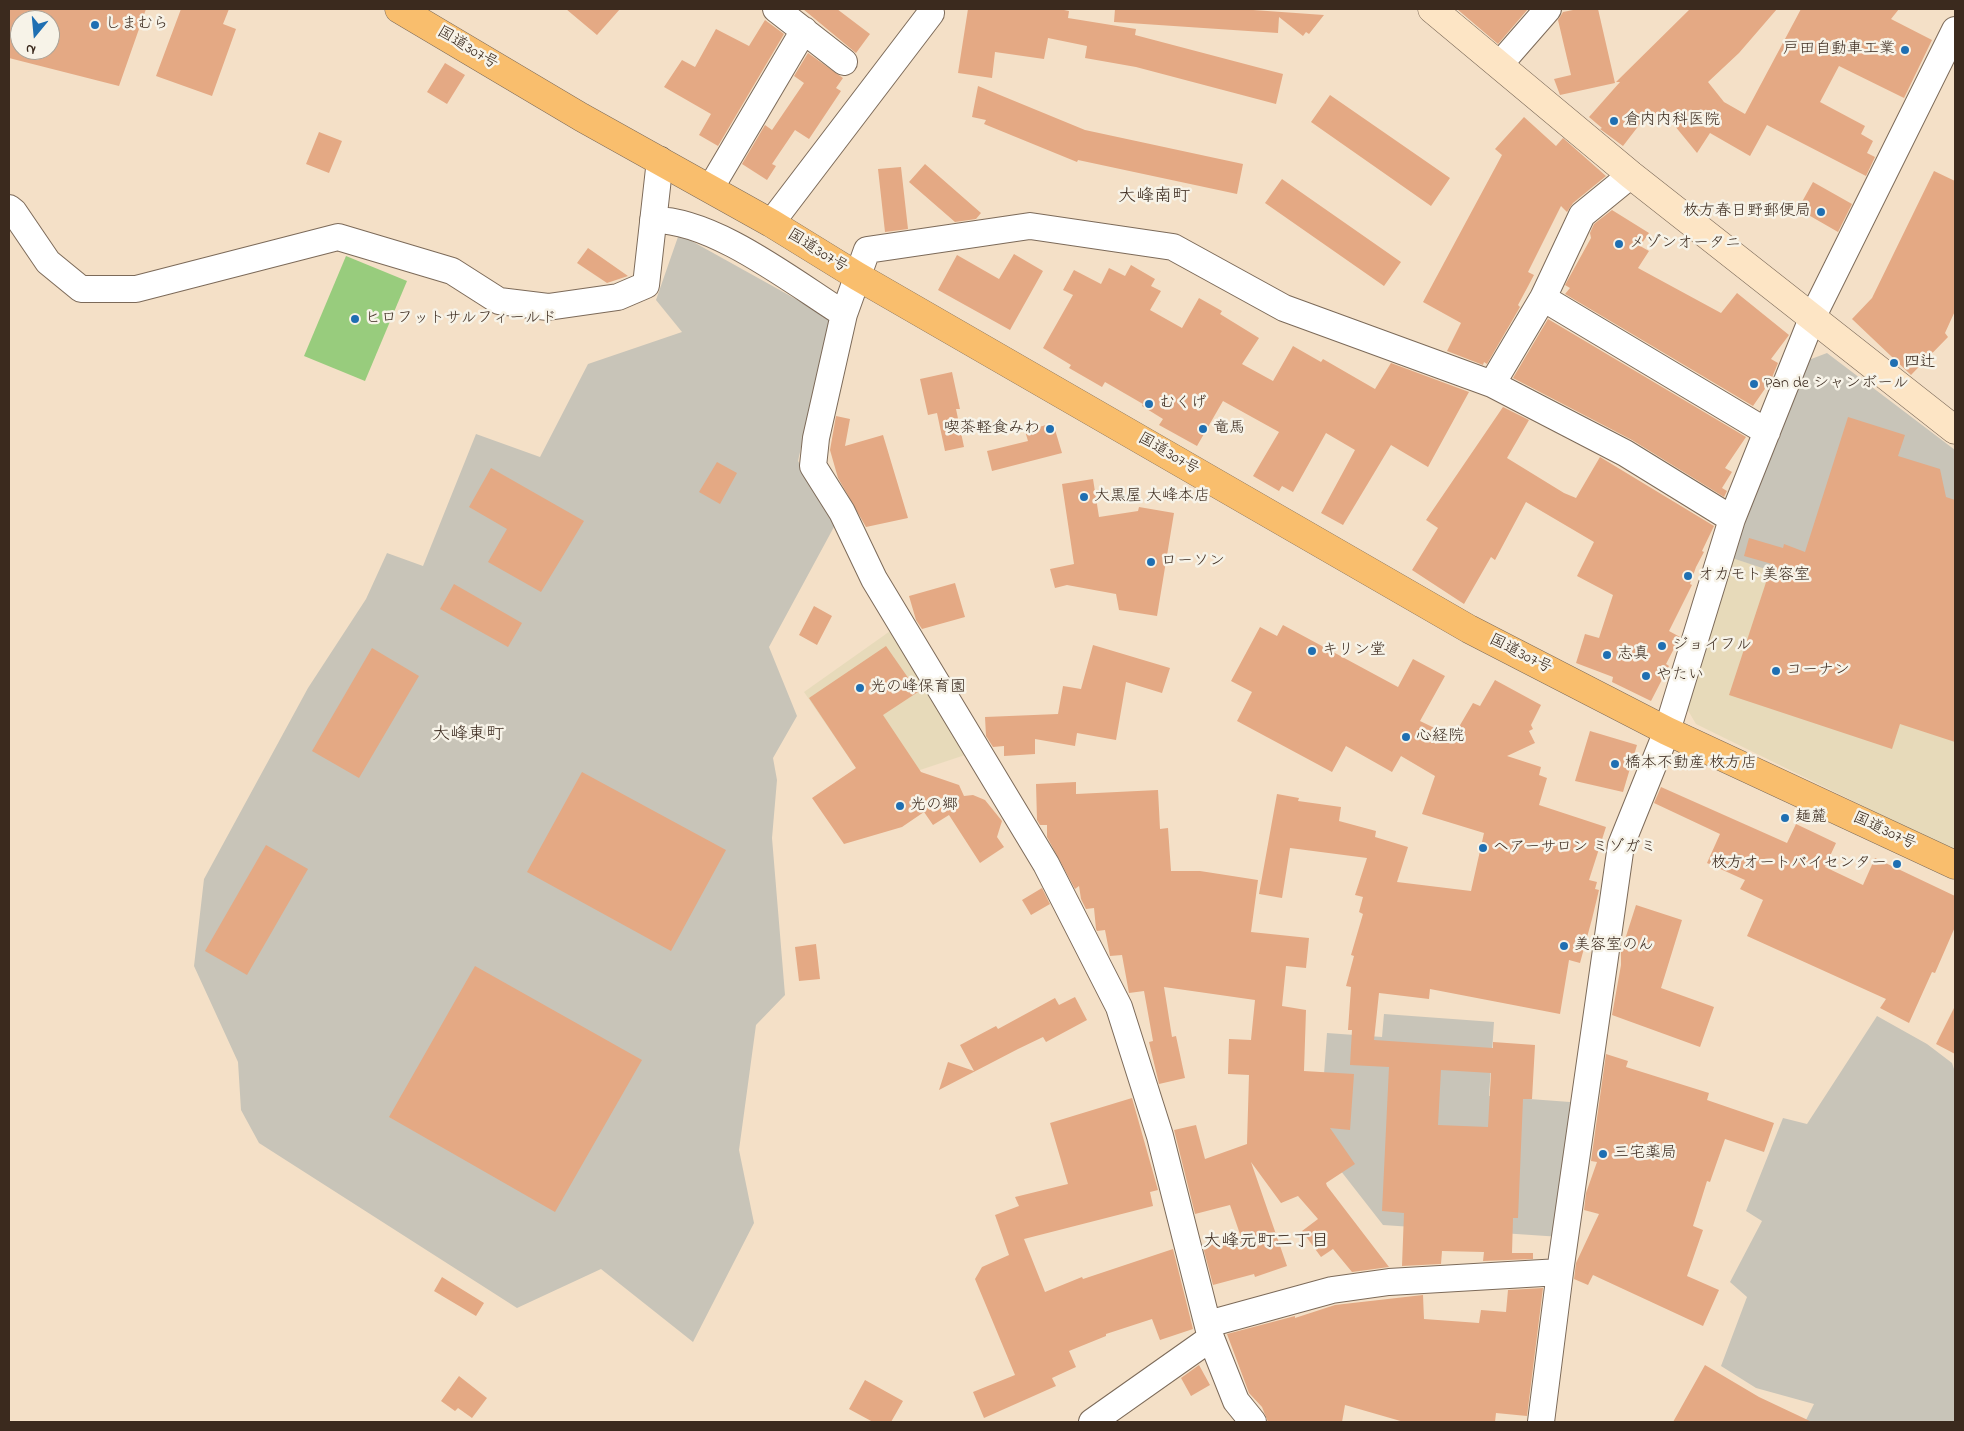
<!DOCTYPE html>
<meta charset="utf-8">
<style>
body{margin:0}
#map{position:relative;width:1964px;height:1431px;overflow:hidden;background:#f4e0c7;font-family:"Indie Flower",sans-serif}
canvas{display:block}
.frame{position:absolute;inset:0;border:10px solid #3b2a1e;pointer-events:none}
.north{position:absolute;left:10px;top:10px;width:50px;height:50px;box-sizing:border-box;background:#f7f3e8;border:1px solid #aca397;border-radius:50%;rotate:197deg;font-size:14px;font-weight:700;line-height:20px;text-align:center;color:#3b2a1e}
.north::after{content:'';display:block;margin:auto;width:18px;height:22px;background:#1f6fb2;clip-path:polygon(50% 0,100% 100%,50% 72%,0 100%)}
</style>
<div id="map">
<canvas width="1964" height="1431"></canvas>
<div class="frame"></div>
<div class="north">N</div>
</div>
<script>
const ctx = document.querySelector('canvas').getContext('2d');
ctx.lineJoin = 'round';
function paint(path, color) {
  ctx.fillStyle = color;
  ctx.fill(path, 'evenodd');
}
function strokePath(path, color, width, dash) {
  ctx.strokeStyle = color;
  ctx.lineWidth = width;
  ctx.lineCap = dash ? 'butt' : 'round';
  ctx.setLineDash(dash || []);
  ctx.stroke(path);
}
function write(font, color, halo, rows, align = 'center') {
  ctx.font = font + ' "Indie Flower","Klee One",sans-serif';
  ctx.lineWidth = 5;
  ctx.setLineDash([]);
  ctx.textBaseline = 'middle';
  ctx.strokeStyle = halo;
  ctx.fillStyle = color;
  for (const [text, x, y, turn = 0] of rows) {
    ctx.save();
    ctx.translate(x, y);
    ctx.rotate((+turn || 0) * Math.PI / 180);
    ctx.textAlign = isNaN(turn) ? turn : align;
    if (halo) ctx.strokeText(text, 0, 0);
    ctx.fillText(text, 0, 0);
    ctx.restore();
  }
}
const built = new Path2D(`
 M 1733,558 L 1955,633 L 1955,851 L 1696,724 L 1686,707 Z
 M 893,629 L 965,755 L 869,787 L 804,692 Z`);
const industrial = new Path2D(`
 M 679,234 L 830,318 L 798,461 L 835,525 L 769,647 L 797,716 L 773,758 L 777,780 L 772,838 L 785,995 L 756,1025 L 739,1150 L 754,1223 L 693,1342 L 601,1269 L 517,1308 L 259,1143 L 241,1110 L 238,1062 L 194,966 L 204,879 L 308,688 L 366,599 L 387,553 L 423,566 L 476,434 L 540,457 L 588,364 L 682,332 L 656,300 Z
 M 1827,353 L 1955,450 L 1955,632 L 1732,558 L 1806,361 Z
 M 1384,1014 L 1494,1022 L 1489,1096 L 1570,1102 L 1561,1237 L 1383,1225 L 1319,1143 L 1327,1033 L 1382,1037 Z
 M 1877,1016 L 1927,1044 L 1952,1063 L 1955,1072 L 1955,1422 L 1805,1422 L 1814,1404 L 1756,1388 L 1721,1366 L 1747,1297 L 1730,1282 L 1762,1221 L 1746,1211 L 1783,1118 L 1807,1124 Z`);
const green = new Path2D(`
 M 346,256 L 407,281 L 365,381 L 304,356 Z`);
const building = new Path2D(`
 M 9,9 L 146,9 L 119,86 L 9,58 ZM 20,20 L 50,20 L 50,50 L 20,50 Z
 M 181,9 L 229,9 L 223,24 L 236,29 L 212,96 L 156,76 Z
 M 566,9 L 620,9 L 597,35 Z
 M 803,9 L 837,9 L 870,34 L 856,53 Z
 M 968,9 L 1059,9 L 1069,11 L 1068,18 L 1136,29 L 1135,35 L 1283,74 L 1276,104 L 1136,67 L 1085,58 L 1087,46 L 1048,38 L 1044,59 L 995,52 L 992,78 L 958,73 Z
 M 1115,9 L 1239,9 L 1324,15 L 1309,34 L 1306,32 L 1303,36 L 1279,17 L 1278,33 L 1114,22 Z
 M 1457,9 L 1528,9 L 1498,44 Z
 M 1578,9 L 1598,9 L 1615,83 L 1560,95 L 1554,79 L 1571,75 L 1558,20 L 1563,12 Z
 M 1690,9 L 1777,9 L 1739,53 L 1708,82 L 1724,102 L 1745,114 L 1801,9 L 1899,9 L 1891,19 L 1932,40 L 1904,98 L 1839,66 L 1820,102 L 1865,126 L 1861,134 L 1873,141 L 1867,153 L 1875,157 L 1866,176 L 1767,125 L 1750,156 L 1710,133 L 1697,153 L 1670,120 L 1665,125 L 1650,111 L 1623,146 L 1600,129 L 1602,128 L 1589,117 L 1620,82 L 1616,82 Z
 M 765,20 L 784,34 L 718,146 L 699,135 L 711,114 L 664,87 L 682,60 L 695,67 L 716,29 L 749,46 Z
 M 808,53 L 843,78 L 836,88 L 841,91 L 809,139 L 795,130 L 772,164 L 776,166 L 767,180 L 742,164 L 765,125 L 772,130 L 804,83 L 794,76 Z
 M 445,63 L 465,75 L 447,104 L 427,92 Z
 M 978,86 L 1085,130 L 1243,164 L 1237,194 L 1078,160 L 1077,162 L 984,124 L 986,120 L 972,117 Z
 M 1330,95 L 1450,178 L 1431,206 L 1311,122 Z
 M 1524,117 L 1556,146 L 1563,138 L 1606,176 L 1573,203 L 1567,212 L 1561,206 L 1528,272 L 1534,275 L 1518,305 L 1520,307 L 1487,364 L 1484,362 L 1483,365 L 1447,351 L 1461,323 L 1423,302 L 1502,155 L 1495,149 Z
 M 319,132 L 342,141 L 329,173 L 306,164 Z
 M 925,164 L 981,213 L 976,219 L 955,222 L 909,182 Z
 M 901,167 L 908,229 L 885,232 L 878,169 Z
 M 1934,171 L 1955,181 L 1955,311 L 1945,333 L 1948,337 L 1911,375 L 1852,319 L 1872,298 Z
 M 1282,179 L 1401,262 L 1384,286 L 1265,203 Z
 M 1813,182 L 1852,204 L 1838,232 L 1798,209 Z
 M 1612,210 L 1649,233 L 1640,246 L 1649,251 L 1638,268 L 1721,313 L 1737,293 L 1789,335 L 1771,359 L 1778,363 L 1771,380 L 1753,406 L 1565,294 L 1570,288 L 1565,285 L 1591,238 L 1590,233 L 1594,224 Z
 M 588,248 L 628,276 L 607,283 L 577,263 Z
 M 1014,254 L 1043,271 L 1010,330 L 938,290 L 957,255 L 999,279 Z
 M 1131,265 L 1155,279 L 1151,286 L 1161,291 L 1150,310 L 1182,328 L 1199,298 L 1222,311 L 1220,314 L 1259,338 L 1242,364 L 1273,381 L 1293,346 L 1321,362 L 1323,359 L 1375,389 L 1391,363 L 1469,392 L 1428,467 L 1391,445 L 1343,525 L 1321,513 L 1355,450 L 1326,433 L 1293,492 L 1282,486 L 1279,491 L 1253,476 L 1279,432 L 1223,401 L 1197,446 L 1159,425 L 1163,419 L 1142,406 L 1143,404 L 1105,382 L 1102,387 L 1069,368 L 1071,365 L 1043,348 L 1073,295 L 1063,290 L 1074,270 L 1101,284 L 1109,268 L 1125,276 Z
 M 1548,319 L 1746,437 L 1725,468 L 1732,472 L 1722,488 L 1727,491 L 1724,497 L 1632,440 L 1513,378 Z
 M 952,372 L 960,409 L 956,409 L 964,447 L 945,451 L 937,413 L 928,415 L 920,379 Z
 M 1503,407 L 1529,420 L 1507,458 L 1564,493 L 1576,498 L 1600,457 L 1714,526 L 1702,551 L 1704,552 L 1696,567 L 1690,584 L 1692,585 L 1669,631 L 1680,637 L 1666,664 L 1669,666 L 1651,701 L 1612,682 L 1613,677 L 1576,663 L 1585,634 L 1599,638 L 1613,595 L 1577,576 L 1594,542 L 1526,502 L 1495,560 L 1491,557 L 1464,604 L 1412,570 L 1438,528 L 1426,520 Z
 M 836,416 L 850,419 L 845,446 L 883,435 L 908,518 L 866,527 L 838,478 L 830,450 Z
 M 1848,417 L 1905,435 L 1898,456 L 1940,469 L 1946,497 L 1955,500 L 1955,742 L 1900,724 L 1892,749 L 1729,695 L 1772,564 L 1744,556 L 1749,538 L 1783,548 L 1784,544 L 1805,552 Z
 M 1053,423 L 1062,453 L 992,471 L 987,451 L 1028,441 L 1025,431 Z
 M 717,462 L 737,473 L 720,504 L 699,492 Z
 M 491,468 L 584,521 L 541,592 L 488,562 L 507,529 L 469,507 Z
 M 1093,479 L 1099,517 L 1138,511 L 1139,507 L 1174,513 L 1157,616 L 1119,610 L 1116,594 L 1067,585 L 1055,588 L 1050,569 L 1074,564 L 1062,484 Z
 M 955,583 L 965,617 L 922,629 L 916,620 L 909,596 Z
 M 454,584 L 522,623 L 508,647 L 440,609 Z
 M 814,606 L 832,616 L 817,645 L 799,635 Z
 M 1283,625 L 1398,687 L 1413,659 L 1445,676 L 1420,721 L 1453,737 L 1473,703 L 1480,706 L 1495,680 L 1541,705 L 1531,725 L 1533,729 L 1529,731 L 1535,743 L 1507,756 L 1541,767 L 1539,775 L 1547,778 L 1539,805 L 1606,827 L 1589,880 L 1597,882 L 1595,889 L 1599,890 L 1592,919 L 1580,963 L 1569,960 L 1560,1014 L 1430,989 L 1429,999 L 1379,993 L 1374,1040 L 1493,1048 L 1493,1042 L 1535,1045 L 1532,1099 L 1523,1099 L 1518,1218 L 1513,1218 L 1512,1253 L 1533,1253 L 1533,1259 L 1483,1261 L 1484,1252 L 1442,1251 L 1441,1264 L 1402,1266 L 1404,1213 L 1382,1211 L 1389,1067 L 1350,1065 L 1352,1030 L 1348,1030 L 1351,987 L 1346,986 L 1354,956 L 1351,955 L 1363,914 L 1359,912 L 1363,897 L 1355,895 L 1367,858 L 1290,848 L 1282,898 L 1259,894 L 1277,794 L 1299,798 L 1298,801 L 1341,807 L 1339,821 L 1376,831 L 1375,837 L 1408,847 L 1397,882 L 1471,891 L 1484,833 L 1422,814 L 1435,776 L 1401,756 L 1392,772 L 1346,746 L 1332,772 L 1237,721 L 1252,692 L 1231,681 L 1260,627 L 1277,636 ZM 1441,1070 L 1491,1073 L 1488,1127 L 1438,1125 Z
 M 1093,645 L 1170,668 L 1162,693 L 1126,682 L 1116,740 L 1077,733 L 1075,746 L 1035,739 L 1035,754 L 1004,756 L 1004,746 L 993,747 L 986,736 L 985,717 L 1058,714 L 1063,686 L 1081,689 Z
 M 886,646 L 918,692 L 883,715 L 921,772 L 959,785 L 964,796 L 973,795 L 985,800 L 1002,821 L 997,837 L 1004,847 L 980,863 L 949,815 L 933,825 L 924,812 L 902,827 L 844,844 L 812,798 L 856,768 L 809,698 Z
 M 372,648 L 419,676 L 359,778 L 312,751 Z
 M 1590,731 L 1637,745 L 1623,792 L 1575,781 Z
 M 582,772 L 726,850 L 671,951 L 527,872 Z
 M 1076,782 L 1076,794 L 1158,790 L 1160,829 L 1168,828 L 1171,871 L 1200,871 L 1258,880 L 1251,932 L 1309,938 L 1306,968 L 1286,966 L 1282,1006 L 1306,1010 L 1304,1071 L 1354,1074 L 1350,1130 L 1330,1128 L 1355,1164 L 1326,1183 L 1327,1186 L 1389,1267 L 1352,1272 L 1333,1249 L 1321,1257 L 1302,1231 L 1318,1219 L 1298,1196 L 1281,1203 L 1251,1162 L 1287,1266 L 1255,1277 L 1254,1274 L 1213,1285 L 1203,1247 L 1241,1237 L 1230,1205 L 1195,1214 L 1174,1130 L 1196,1125 L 1205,1159 L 1247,1144 L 1249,1075 L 1228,1074 L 1229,1039 L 1251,1040 L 1255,1000 L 1164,987 L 1172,1037 L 1176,1036 L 1185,1078 L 1159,1084 L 1149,1042 L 1153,1041 L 1144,991 L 1129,993 L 1122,955 L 1110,956 L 1105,930 L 1097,931 L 1096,929 L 1094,908 L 1086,909 L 1081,899 L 1079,886 L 1075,889 L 1047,837 L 1047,825 L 1040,825 L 1037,820 L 1036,784 Z
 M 1661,787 L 1787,843 L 1796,824 L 1836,843 L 1825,867 L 1863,885 L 1875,858 L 1955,896 L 1955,927 L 1935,973 L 1932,972 L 1909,1023 L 1880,1008 L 1886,999 L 1747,936 L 1763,900 L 1740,889 L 1745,880 L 1707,863 L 1720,834 L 1654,803 Z
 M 266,845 L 308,869 L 247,975 L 205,951 Z
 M 1042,888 L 1050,904 L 1031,915 L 1022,900 Z
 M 1636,905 L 1682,920 L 1661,988 L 1714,1007 L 1700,1047 L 1612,1015 L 1621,965 L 1621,952 Z
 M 816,944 L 820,979 L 799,981 L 795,947 Z
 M 475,966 L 642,1060 L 555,1212 L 389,1117 Z
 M 1075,997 L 1087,1020 L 1046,1042 L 1043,1037 L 1018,1049 L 939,1090 L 948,1062 L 974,1071 L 960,1045 L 996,1026 L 998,1029 L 1055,998 L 1059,1005 Z
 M 1955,1006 L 1955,1054 L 1936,1044 Z
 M 1606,1054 L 1628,1061 L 1626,1067 L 1709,1093 L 1707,1100 L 1774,1123 L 1764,1152 L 1725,1139 L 1710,1182 L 1707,1181 L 1693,1226 L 1703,1230 L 1687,1276 L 1719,1290 L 1703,1326 L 1593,1275 L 1588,1285 L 1574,1279 L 1576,1263 L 1599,1214 L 1584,1210 L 1586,1193 L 1597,1162 L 1591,1161 Z
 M 1132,1098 L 1158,1190 L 1150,1192 L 1153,1206 L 1024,1239 L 1045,1292 L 1082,1277 L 1083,1279 L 1173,1249 L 1193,1329 L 1160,1340 L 1152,1319 L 1106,1334 L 1106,1336 L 1069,1351 L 1076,1367 L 1052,1378 L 1056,1386 L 984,1418 L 973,1392 L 1015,1375 L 975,1279 L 982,1267 L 1009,1255 L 995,1215 L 1019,1206 L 1015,1197 L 1068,1184 L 1050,1123 Z
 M 442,1277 L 484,1303 L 476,1316 L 434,1291 Z
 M 1543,1288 L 1527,1416 L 1496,1413 L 1495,1422 L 1404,1422 L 1345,1405 L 1342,1422 L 1268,1422 L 1262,1407 L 1249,1393 L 1227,1334 L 1295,1316 L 1295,1318 L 1335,1305 L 1423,1295 L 1424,1319 L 1479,1323 L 1481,1310 L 1506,1312 L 1508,1290 Z
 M 1199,1365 L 1210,1385 L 1191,1396 L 1181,1378 Z
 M 1705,1365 L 1759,1397 L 1812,1422 L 1673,1422 Z
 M 459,1376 L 487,1398 L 472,1418 L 458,1408 L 455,1411 L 441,1401 Z
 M 865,1380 L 903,1401 L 891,1422 L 873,1422 L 849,1409 Z`);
const street = new Path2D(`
 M 776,9 L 844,62
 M 1500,64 L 1548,9
 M 710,189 L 804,30
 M 9,208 L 14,212 L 48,262 L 81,289 L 136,289 L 338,237 L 452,271 L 499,301 L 548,307 L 618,297 L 646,285 L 660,160
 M 653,220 C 713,219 793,282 844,314
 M 771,223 L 931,13
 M 1543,298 L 1767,432
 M 1492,384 L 1543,298 L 1582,215 L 1631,175
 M 1208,1324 L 1332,1290 L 1389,1282 L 1560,1272
 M 1092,1422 L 1211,1338
 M 1253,1422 L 1236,1401 L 1211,1338 L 1160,1136 L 1119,1007 L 1046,864 L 874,579 L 842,512 L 813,466 L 816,438 L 844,314 L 867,250 L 1030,226 L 1173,247 L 1284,308 L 1492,384 L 1625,453 L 1732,519
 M 1541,1422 L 1560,1272 L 1621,845 L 1667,731 L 1732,519 L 1813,316 L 1955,30`);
const secondary = new Path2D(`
 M 1432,9 L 1631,175 L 1955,430`);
const highway = new Path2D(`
 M 399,9 L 581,117 L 771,223 L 857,276 L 1469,629 L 1667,731 L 1955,865`);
const markers = [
 [95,25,5,"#1f6fb2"],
 [1905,50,5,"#1f6fb2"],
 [1614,121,5,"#1f6fb2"],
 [1821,212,5,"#1f6fb2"],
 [1619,244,5,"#1f6fb2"],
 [355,319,5,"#1f6fb2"],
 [1894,363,5,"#1f6fb2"],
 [1754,384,5,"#1f6fb2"],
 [1149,404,5,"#1f6fb2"],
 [1050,429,5,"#1f6fb2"],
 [1203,429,5,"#1f6fb2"],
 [1084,497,5,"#1f6fb2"],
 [1151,562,5,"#1f6fb2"],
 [1688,576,5,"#1f6fb2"],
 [1662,646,5,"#1f6fb2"],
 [1312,651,5,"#1f6fb2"],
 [1607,655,5,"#1f6fb2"],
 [1776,671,5,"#1f6fb2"],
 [1646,676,5,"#1f6fb2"],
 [860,688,5,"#1f6fb2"],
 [1406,737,5,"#1f6fb2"],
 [1615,764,5,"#1f6fb2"],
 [900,806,5,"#1f6fb2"],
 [1785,818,5,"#1f6fb2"],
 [1483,848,5,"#1f6fb2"],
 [1897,864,5,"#1f6fb2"],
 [1564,946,5,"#1f6fb2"],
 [1603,1154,5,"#1f6fb2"]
];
const poiNames = [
 ["しまむら",105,25],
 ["戸田自動車工業",1895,50,"right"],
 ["倉内内科医院",1624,121],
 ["枚方春日野郵便局",1811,212,"right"],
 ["メゾンオータニ",1629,244],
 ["ヒロフットサルフィールド",365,319],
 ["四辻",1904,363],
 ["Pan de シャンボール",1764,384],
 ["むくげ",1159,404],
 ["喫茶軽食みわ",1040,429,"right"],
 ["竜馬",1213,429],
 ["大黒屋 大峰本店",1094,497],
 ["ローソン",1161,562],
 ["オカモト美容室",1698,576],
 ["ジョイフル",1672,646],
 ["キリン堂",1322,651],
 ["志真",1617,655],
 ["コーナン",1786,671],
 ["やたい",1656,676],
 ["光の峰保育園",870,688],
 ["心経院",1416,737],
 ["橋本不動産 枚方店",1625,764],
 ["光の郷",910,806],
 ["麺麓",1795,818],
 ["ヘアーサロン ミゾガミ",1493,848],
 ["枚方オートバイセンター",1887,864,"right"],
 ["美容室のん",1574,946],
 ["三宅薬局",1613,1154]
];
const streetNames = [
 ["国道307号",467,49,31],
 ["国道307号",817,252,32],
 ["国道307号",1168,455,30],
 ["国道307号",1520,655,27],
 ["国道307号",1884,832,25]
];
const neighbourhoodNames = [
 ["大峰南町",1154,198],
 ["大峰東町",468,736],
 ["大峰元町二丁目",1266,1243]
];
paint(built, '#e7daba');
paint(industrial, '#c8c4b8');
paint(green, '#98cc7d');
paint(building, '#e4a984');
strokePath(street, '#7c6a59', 28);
strokePath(secondary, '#7c6a59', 29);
strokePath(highway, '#7c6a59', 29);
strokePath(street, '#fff', 26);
strokePath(secondary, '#fde5c5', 28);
strokePath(highway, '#f9be6d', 28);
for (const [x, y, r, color] of markers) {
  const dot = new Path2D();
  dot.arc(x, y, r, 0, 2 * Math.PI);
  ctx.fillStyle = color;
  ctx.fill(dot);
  strokePath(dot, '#f7f3e8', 2);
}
write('16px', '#3b2a1e', '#f7f3e8', poiNames, 'left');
write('16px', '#3b2a1e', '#f7f3e8', streetNames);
write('18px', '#3b2a1e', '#f7f3e8', neighbourhoodNames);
</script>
